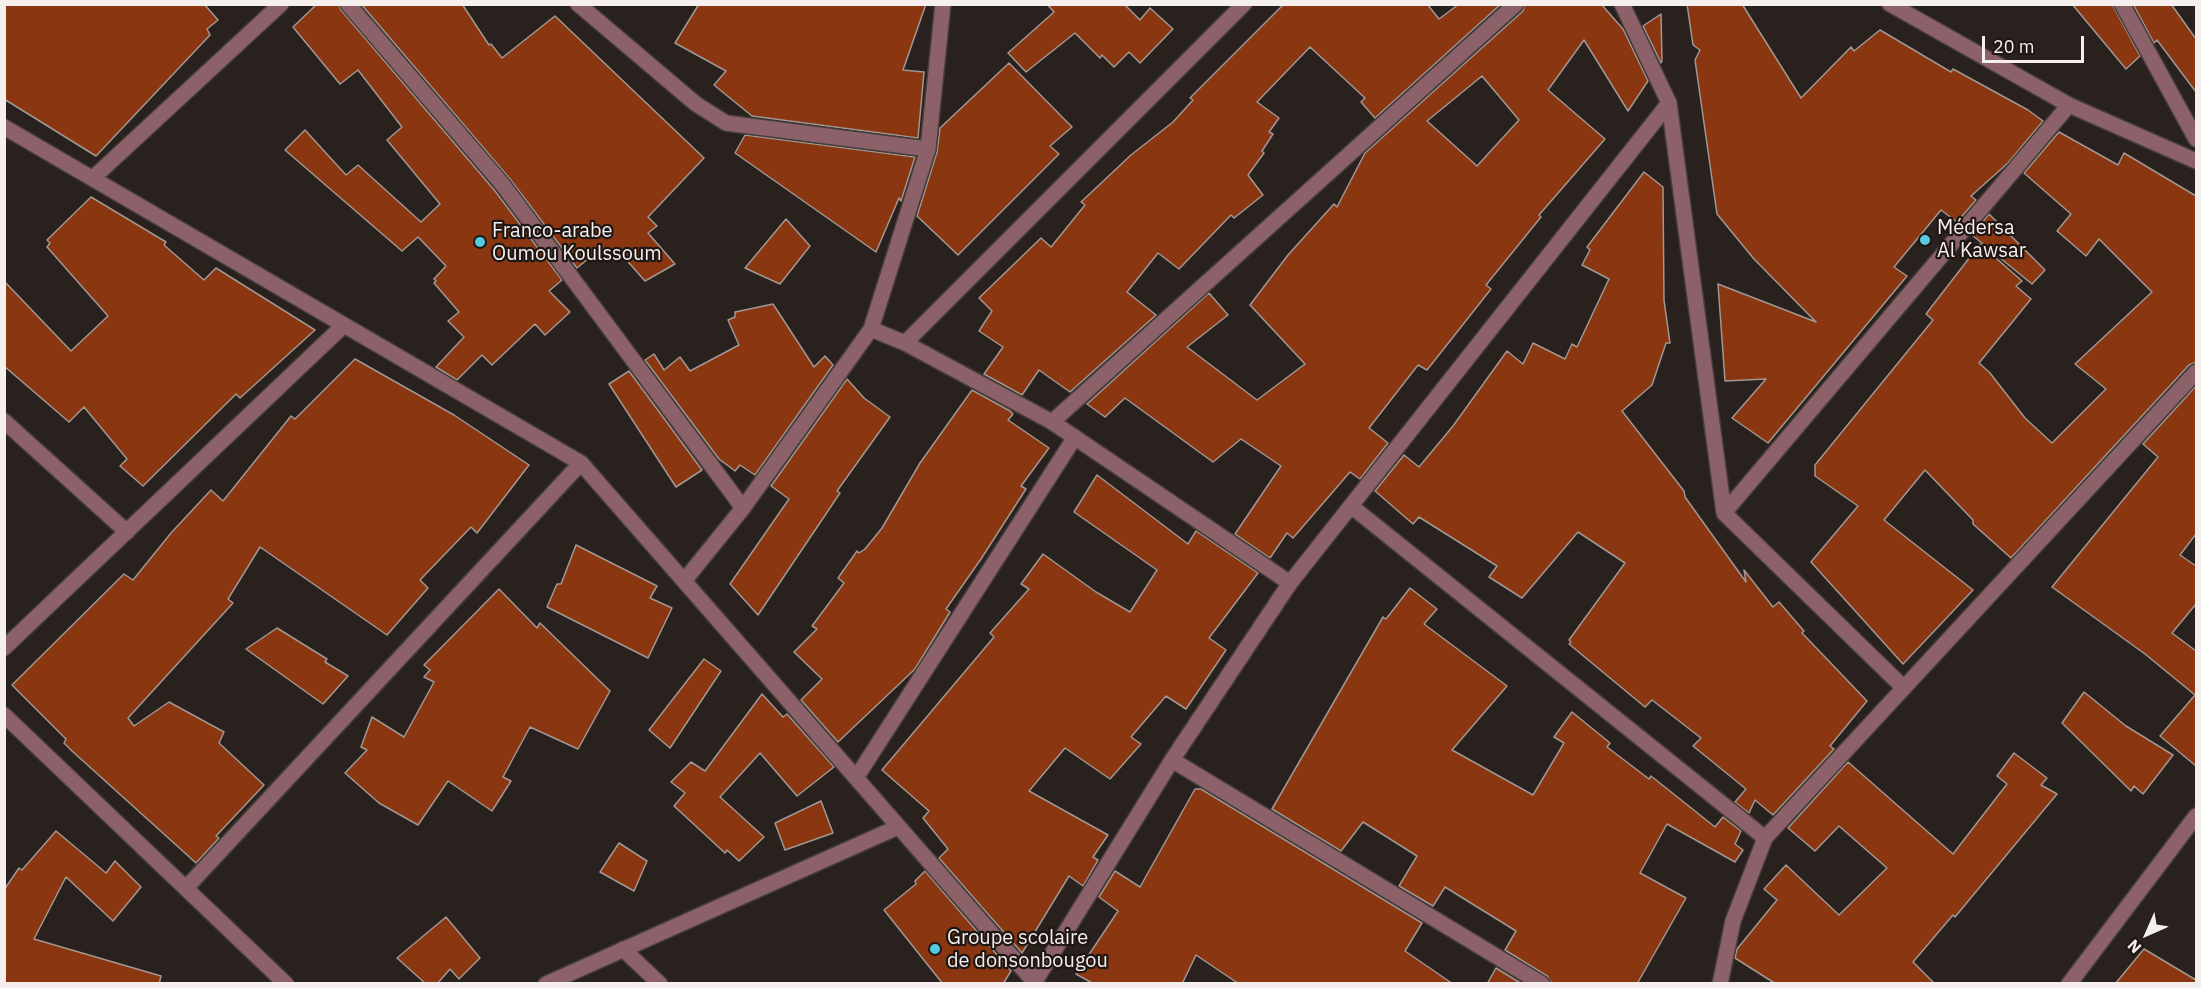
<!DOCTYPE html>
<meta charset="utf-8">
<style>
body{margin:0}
#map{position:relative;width:2201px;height:988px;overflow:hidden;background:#29211d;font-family:"IBM Plex Sans",sans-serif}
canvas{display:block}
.frame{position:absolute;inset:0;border:6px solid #f5efed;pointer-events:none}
.north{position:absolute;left:2117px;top:904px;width:60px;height:60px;-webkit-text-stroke:4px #1f1714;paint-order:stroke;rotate:225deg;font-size:16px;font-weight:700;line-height:24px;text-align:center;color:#f5efed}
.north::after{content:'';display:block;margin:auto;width:21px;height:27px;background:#f5efed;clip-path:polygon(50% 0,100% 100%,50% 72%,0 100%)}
.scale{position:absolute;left:1982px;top:36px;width:102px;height:27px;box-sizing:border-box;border:3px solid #f5efed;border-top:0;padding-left:8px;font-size:18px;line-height:21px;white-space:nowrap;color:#f5efed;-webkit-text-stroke:4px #1f1714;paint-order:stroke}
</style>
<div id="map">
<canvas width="2201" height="988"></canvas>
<div class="frame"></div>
<div class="north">N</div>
<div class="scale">20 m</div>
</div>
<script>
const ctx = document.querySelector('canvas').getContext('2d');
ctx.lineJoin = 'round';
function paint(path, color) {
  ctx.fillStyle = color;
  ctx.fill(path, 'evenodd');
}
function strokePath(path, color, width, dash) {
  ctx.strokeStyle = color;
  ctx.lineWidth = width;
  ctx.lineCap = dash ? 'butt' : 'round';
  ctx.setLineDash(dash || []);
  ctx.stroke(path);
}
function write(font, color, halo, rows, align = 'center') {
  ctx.font = font + ' "IBM Plex Sans",sans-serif';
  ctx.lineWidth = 4.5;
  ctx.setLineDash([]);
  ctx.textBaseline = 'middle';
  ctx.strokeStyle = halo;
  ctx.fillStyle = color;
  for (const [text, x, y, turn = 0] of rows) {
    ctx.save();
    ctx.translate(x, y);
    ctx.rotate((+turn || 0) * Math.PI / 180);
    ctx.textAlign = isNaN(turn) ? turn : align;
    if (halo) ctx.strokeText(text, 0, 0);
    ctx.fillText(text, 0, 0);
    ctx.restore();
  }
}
const building = new Path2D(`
 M 4,4 L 204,4 L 218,20 L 207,29 L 210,35 L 96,156 L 4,99 Z
 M 317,4 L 338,4 L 341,10 L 495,191 L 562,280 L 549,291 L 570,312 L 545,335 L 535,324 L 492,365 L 482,355 L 457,380 L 436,367 L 464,337 L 448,321 L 459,312 L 434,283 L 436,281 L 434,279 L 446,266 L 418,237 L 402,251 L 285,150 L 305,130 L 346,175 L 358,165 L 421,222 L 440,204 L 387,140 L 402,127 L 358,70 L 340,84 L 293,27 Z
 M 361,4 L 462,4 L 489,45 L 491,44 L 502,58 L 555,16 L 704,158 L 648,217 L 657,226 L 648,233 L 675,264 L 645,281 L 622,255 L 614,261 L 601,248 L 577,268 L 510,179 Z
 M 699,4 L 926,4 L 903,70 L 924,72 L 918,138 L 752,116 L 714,85 L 726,71 L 675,43 Z
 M 1047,4 L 1124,4 L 1140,20 L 1150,8 L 1173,29 L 1140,63 L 1129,52 L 1114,67 L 1102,55 L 1100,58 L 1075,33 L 1026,72 L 1008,53 L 1054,12 Z
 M 1284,4 L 1427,4 L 1439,19 L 1459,4 L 1501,4 L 1375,118 L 1361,102 L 1365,98 L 1310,47 L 1257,102 L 1279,118 L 1269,132 L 1273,134 L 1262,151 L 1264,153 L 1248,175 L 1263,195 L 1234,218 L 1231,215 L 1179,269 L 1158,253 L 1127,292 L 1156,315 L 1070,392 L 1039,370 L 1022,395 L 984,374 L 1003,347 L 979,331 L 992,311 L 979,298 L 1041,238 L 1051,247 L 1085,205 L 1081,202 L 1131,155 L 1173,122 L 1193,100 L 1190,98 Z
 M 1525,4 L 1601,4 L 1623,29 L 1648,81 L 1628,111 L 1584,40 L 1548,90 L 1605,139 L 1539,215 L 1541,217 L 1486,285 L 1491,289 L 1427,370 L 1418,365 L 1369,428 L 1388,443 L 1360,479 L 1350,472 L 1293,538 L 1287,533 L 1270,558 L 1235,534 L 1281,466 L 1241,439 L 1213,462 L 1125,398 L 1105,417 L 1087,404 L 1209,293 L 1228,315 L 1187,347 L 1257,400 L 1305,364 L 1250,305 L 1288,255 L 1334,204 L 1337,207 L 1365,153 L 1523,11 ZM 1482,76 L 1519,120 L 1477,166 L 1427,121 Z
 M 1687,4 L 1742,4 L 1801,98 L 1851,47 L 1854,51 L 1880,30 L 1951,72 L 1953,69 L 2028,110 L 2043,121 L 2008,163 L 1971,196 L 1976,200 L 1957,222 L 1941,210 L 1894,267 L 1907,276 L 1768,443 L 1732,418 L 1766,379 L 1725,381 L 1718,284 L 1816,322 L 1754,259 L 1717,214 L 1695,60 L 1700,50 L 1693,45 Z
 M 2072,4 L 2112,4 L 2140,56 L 2126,69 Z
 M 2133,4 L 2171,4 L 2196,39 L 2196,92 L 2157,40 L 2154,43 Z
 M 1661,14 L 1662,61 L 1661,63 L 1643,26 Z
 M 1009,63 L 1072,127 L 1050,146 L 1059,154 L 958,255 L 917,216 L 937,152 L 940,128 Z
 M 2059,132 L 2118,165 L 2124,153 L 2196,196 L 2196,362 L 2189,365 L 2011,558 L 1973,524 L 1973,520 L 1925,470 L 1884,520 L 1973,590 L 1903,664 L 1811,562 L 1858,506 L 1815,476 L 1815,465 L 1933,320 L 1926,314 L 1980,244 L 2022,281 L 2016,286 L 2031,299 L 1979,363 L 1990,373 L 2025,418 L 2052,443 L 2106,389 L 2075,364 L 2152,292 L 2099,239 L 2086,256 L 2057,231 L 2071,214 L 2024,173 Z
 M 745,135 L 915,157 L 901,201 L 899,198 L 876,252 L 735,153 Z
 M 1644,172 L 1663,187 L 1664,300 L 1670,343 L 1666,343 L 1652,385 L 1622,411 L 1684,491 L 1685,497 L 1746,582 L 1744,570 L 1773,607 L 1779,602 L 1804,631 L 1802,633 L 1867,701 L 1830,746 L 1834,749 L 1773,815 L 1755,800 L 1749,813 L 1735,802 L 1746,789 L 1693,746 L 1701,738 L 1652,700 L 1645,707 L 1569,644 L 1571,642 L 1569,640 L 1625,563 L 1578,532 L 1522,598 L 1489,577 L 1497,566 L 1419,517 L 1413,524 L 1375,491 L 1404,455 L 1419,467 L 1453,426 L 1507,351 L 1523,364 L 1533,343 L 1565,359 L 1572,344 L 1577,347 L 1609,279 L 1582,265 L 1590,250 L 1587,247 Z
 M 91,197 L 166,242 L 164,245 L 204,280 L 216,268 L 315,330 L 240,398 L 236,394 L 143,486 L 120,466 L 127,459 L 84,407 L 69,422 L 4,366 L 4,281 L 71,351 L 108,316 L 47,247 L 50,243 L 47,240 Z
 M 1989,214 L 2045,270 L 2032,284 L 1972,235 Z
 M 786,219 L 810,246 L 780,284 L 745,268 Z
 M 773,304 L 814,367 L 825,356 L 833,365 L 755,475 L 740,465 L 735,471 L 719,459 L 645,360 L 654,354 L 664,370 L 680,357 L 690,371 L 739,345 L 728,320 L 735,317 L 735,312 Z
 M 355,359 L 454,415 L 529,465 L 477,533 L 471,527 L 420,580 L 428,588 L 387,635 L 260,547 L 228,599 L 233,603 L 128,718 L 134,726 L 169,702 L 224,732 L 219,743 L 264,785 L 216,836 L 219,838 L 196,863 L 72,751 L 64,743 L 66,739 L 12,685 L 124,574 L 133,580 L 171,533 L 211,490 L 223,501 L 291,416 L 295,419 Z
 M 629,371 L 702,470 L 676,487 L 609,384 Z
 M 847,379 L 864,398 L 890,417 L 837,491 L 840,493 L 758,615 L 730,584 L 789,499 L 771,486 Z
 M 2196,386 L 2196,534 L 2180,555 L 2196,566 L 2196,604 L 2172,633 L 2196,651 L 2196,766 L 2160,736 L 2195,695 L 2145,654 L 2052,587 L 2158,457 L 2143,444 Z
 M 972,390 L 1010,411 L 1013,414 L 1008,420 L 1049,448 L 1021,486 L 1026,489 L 981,559 L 946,609 L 950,612 L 915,669 L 838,742 L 801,700 L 822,679 L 794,652 L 817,629 L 812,626 L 844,583 L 838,578 L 857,551 L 859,553 L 865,549 L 882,528 L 920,463 Z
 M 1097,475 L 1188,544 L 1196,531 L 1258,573 L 1209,638 L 1226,650 L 1186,709 L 1166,696 L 1131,737 L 1141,744 L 1110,779 L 1065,748 L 1029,791 L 1108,835 L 1093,857 L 1098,860 L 1083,886 L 1069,876 L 1022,953 L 939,858 L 948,849 L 923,818 L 929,811 L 882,770 L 994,637 L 990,633 L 1029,589 L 1021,584 L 1043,554 L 1096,592 L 1130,612 L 1157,570 L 1074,512 Z
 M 576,545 L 657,586 L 650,598 L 672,608 L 648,658 L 547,607 L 557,584 L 561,584 Z
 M 1410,588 L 1437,609 L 1424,624 L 1507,686 L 1452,750 L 1533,795 L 1564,743 L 1554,737 L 1572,712 L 1610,743 L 1607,747 L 1649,779 L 1651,776 L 1715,827 L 1723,817 L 1741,831 L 1735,844 L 1743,850 L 1735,862 L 1667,824 L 1640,873 L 1686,898 L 1637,984 L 1552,984 L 1547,976 L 1505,950 L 1516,931 L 1445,887 L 1433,906 L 1399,886 L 1417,856 L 1363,822 L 1341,851 L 1272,809 L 1383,617 L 1386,619 Z
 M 499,589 L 537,628 L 540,623 L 610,691 L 578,749 L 530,727 L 503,777 L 511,781 L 492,811 L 448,781 L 418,825 L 379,803 L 345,773 L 367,750 L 361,747 L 372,717 L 404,737 L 434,682 L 424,677 L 430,670 L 424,665 Z
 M 277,628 L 327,659 L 325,662 L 348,676 L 323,704 L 246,649 Z
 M 704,659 L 721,671 L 670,748 L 649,730 Z
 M 2084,692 L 2126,726 L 2173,755 L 2143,794 L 2134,786 L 2131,791 L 2062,723 Z
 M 762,694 L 783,717 L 787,714 L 834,767 L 797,796 L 760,753 L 720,797 L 764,837 L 739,861 L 727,850 L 725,853 L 674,806 L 685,793 L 671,782 L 691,762 L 705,771 Z
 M 2014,753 L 2047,778 L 2041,785 L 2057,794 L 1955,917 L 1953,915 L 1913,962 L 1935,984 L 1776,984 L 1735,958 L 1737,949 L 1777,900 L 1764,889 L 1786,865 L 1839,915 L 1887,868 L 1839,826 L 1815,851 L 1788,828 L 1848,762 L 1953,854 L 2007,784 L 1997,776 Z
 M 1195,789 L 1201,789 L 1422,923 L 1405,951 L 1453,984 L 1239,984 L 1196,955 L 1182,984 L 1094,984 L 1076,974 L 1118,911 L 1099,897 L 1115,871 L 1140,887 Z
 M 821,801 L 833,833 L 785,850 L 775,823 Z
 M 56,831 L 106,873 L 115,861 L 141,887 L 113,921 L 66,877 L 34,939 L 161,976 L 159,984 L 4,984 L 4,890 L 19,868 L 22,870 Z
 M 619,843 L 647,861 L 634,891 L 600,872 Z
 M 925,871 L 1011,971 L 1003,984 L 943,984 L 884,910 L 916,884 L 915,881 Z
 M 446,917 L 480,958 L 459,979 L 450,969 L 437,984 L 426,984 L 397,958 Z
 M 2144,949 L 2196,980 L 2196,984 L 2115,984 Z
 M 1496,968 L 1522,984 L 1487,984 Z`);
const minor = new Path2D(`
 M 348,4 L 503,185 L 743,508
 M 578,4 L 696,104 L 726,123 L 928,149
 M 1622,4 L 1669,103 L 1724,513 L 1904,688
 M 1890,4 L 2069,105 L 2196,161
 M 2122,4 L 2196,139
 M 4,127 L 581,463 L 1036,984
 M 93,178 L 281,4
 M 871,329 L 928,149 L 943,4
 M 905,343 L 1052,422 L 1290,583
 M 4,421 L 127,532
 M 1052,422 L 1516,4
 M 1351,506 L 1765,838
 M 1724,513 L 2069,105
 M 684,581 L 743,508 L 871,329 L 905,343 L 1244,4
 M 4,648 L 344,325
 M 4,715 L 286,984
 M 1172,760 L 1542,984
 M 856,778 L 1075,437
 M 186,888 L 581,463
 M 623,949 L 660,984
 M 1034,983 L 1172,760 L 1290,583 L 1669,103
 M 546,984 L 898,827
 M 1720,984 L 1733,921 L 1765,838 L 2196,372
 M 2069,984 L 2196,816`);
const markers = [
 [1925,240,6,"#56c9e1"],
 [480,242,6,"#56c9e1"],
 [935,949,6,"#56c9e1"]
];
const poiNames = [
 ["Médersa",1937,228],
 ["Al Kawsar",1937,251],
 ["Franco-arabe",492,231],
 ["Oumou Koulssoum",492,254],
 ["Groupe scolaire",947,938],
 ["de donsonbougou",947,961]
];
paint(building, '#8a3610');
strokePath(building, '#a29793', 1.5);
strokePath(minor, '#463e3a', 18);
strokePath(minor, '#8c6169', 15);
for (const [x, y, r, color] of markers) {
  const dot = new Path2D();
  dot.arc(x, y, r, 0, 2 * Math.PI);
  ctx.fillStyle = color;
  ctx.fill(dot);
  strokePath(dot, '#1f1714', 2);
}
write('20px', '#f5efed', '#1f1714', poiNames, 'left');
</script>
